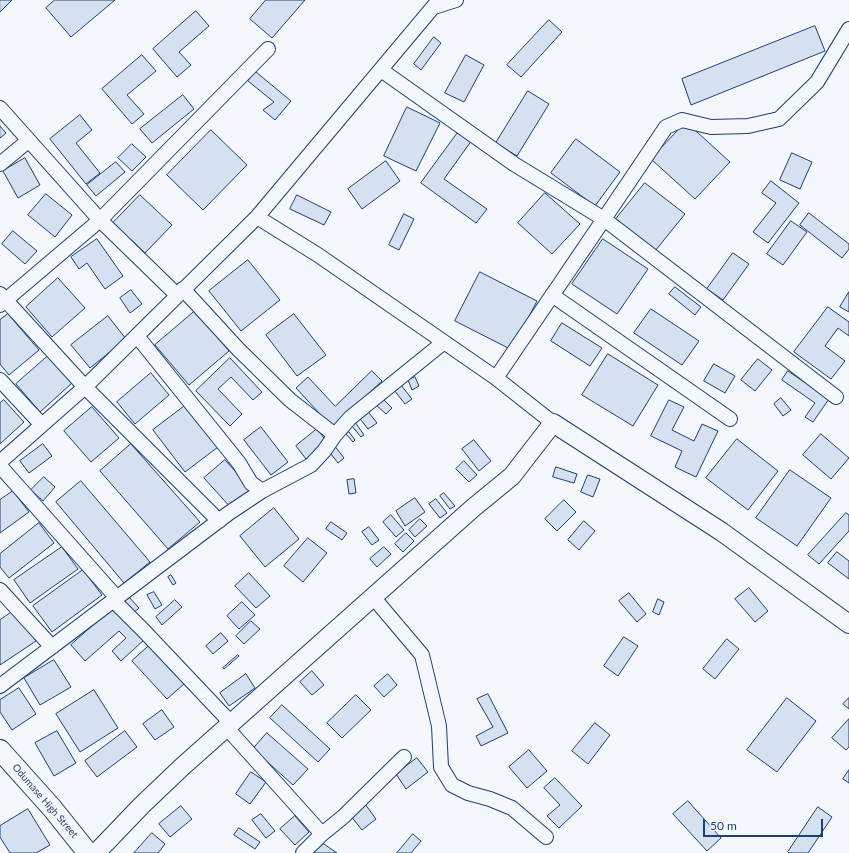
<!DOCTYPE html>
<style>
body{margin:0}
#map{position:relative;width:849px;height:853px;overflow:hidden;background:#f4f7fb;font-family:Lato,sans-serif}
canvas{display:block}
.scale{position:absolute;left:703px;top:819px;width:120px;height:18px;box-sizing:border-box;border:2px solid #1d3f73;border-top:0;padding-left:5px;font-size:12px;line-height:14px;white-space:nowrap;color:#1d3f73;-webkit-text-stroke:3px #f4f7fb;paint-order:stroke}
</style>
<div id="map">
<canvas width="849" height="853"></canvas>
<div class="scale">50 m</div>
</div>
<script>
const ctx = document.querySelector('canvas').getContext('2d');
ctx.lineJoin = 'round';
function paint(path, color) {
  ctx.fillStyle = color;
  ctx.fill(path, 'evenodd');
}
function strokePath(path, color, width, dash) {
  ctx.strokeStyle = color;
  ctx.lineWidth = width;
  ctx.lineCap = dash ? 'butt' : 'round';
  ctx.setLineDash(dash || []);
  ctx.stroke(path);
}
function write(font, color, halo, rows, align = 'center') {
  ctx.font = font + ' Lato,sans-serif';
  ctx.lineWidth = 3;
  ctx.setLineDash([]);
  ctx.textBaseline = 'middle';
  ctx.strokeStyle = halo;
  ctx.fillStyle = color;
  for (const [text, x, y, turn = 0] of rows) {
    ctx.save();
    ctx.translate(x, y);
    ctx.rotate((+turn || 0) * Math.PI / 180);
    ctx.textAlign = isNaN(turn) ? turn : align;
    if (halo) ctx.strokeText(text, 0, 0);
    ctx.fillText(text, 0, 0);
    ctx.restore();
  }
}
const building = new Path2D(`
 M 0,0 L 12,0 L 0,12 Z
 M 55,0 L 115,0 L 71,37 L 46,8 Z
 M 266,0 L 305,0 L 272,38 L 250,19 Z
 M 196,11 L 209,26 L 179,52 L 191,65 L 177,77 L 153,49 Z
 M 549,20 L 562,32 L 521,77 L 507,65 Z
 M 815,26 L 825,51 L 691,105 L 682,79 Z
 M 434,37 L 441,43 L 421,70 L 414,64 Z
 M 142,55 L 156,71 L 127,95 L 144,114 L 132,124 L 102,89 Z
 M 466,55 L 484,65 L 464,102 L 445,93 Z
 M 256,72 L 291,101 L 275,120 L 263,110 L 274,102 L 248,81 Z
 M 528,91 L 549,104 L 517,156 L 496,143 Z
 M 183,95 L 194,109 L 152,143 L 140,129 Z
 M 407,107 L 440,123 L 416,171 L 384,156 Z
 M 80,115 L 92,130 L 76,143 L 100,173 L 86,184 L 50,139 Z
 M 686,122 L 730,162 L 695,199 L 651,159 Z
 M 0,126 L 6,133 L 0,138 Z
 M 211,130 L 247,165 L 203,210 L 167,175 Z
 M 459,131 L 472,140 L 444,179 L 487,209 L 476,223 L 421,183 Z
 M 576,139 L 620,172 L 595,206 L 551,173 Z
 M 132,144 L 146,157 L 132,171 L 118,158 Z
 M 792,153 L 812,162 L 800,189 L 780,180 Z
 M 25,158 L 40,185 L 18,198 L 3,171 Z
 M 386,161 L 400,181 L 362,209 L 348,189 Z
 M 116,162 L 125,172 L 96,196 L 87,185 Z
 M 771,181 L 799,203 L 768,243 L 753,232 L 776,203 L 762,193 Z
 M 645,183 L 685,214 L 655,251 L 616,219 Z
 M 545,193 L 580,224 L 552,254 L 518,223 Z
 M 46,194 L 72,215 L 55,237 L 28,215 Z
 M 140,195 L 172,225 L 145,253 L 113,223 Z
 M 297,195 L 331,212 L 324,225 L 290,209 Z
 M 809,213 L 849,244 L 849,249 L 842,258 L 800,225 Z
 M 404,214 L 414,219 L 399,250 L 389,245 Z
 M 791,221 L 807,232 L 783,265 L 767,254 Z
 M 13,231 L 37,251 L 25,264 L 2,244 Z
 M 97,239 L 123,276 L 105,289 L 87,263 L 79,269 L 71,257 Z
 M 603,239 L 648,269 L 617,314 L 572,284 Z
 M 733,253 L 749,264 L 723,300 L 707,289 Z
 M 248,260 L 280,300 L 241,331 L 209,291 Z
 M 480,272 L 537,301 L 512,350 L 455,321 Z
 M 58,278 L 85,308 L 52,337 L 26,307 Z
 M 675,287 L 701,307 L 695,315 L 669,294 Z
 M 131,290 L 142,304 L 130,313 L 120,298 Z
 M 849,292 L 849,312 L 840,307 Z
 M 828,307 L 849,322 L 849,336 L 838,328 L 825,346 L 845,361 L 831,379 L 794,352 Z
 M 651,309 L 699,341 L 682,365 L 634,333 Z
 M 195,311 L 229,351 L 189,385 L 155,345 Z
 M 8,314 L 39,350 L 9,375 L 0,364 L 0,320 Z
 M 294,314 L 326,355 L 297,376 L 266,335 Z
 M 108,316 L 126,339 L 90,368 L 71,345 Z
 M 562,323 L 602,348 L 590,366 L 551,341 Z
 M 608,354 L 658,385 L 633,426 L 582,395 Z
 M 48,356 L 72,383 L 40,412 L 16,384 Z
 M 230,358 L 262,392 L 253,400 L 231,377 L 218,389 L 242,414 L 230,426 L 196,391 Z
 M 758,359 L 772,370 L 755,391 L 741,380 Z
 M 714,364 L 735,376 L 725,393 L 704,381 Z
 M 372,371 L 382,381 L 332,427 L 296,388 L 308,377 L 335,406 Z
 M 788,371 L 829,399 L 813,422 L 805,417 L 815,403 L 782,380 Z
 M 151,373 L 169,395 L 135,424 L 117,402 Z
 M 415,377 L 419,386 L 412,390 L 408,380 Z
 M 401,385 L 412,399 L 405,404 L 394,390 Z
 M 781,398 L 791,410 L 783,416 L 774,404 Z
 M 383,399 L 392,408 L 386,414 L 376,405 Z
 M 4,400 L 24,422 L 0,444 L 0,403 Z
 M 669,400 L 684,407 L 672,430 L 694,441 L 702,424 L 718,431 L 696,477 L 675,467 L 682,451 L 651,436 Z
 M 186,405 L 218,447 L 185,472 L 153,430 Z
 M 92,407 L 119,438 L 91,462 L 64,431 Z
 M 366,409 L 377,423 L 368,429 L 357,415 Z
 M 355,422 L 364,435 L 361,437 L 351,425 Z
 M 261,427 L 288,462 L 271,475 L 244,440 Z
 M 317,429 L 328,443 L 306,459 L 296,446 Z
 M 349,432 L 355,440 L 353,442 L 346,434 Z
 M 821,434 L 849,458 L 831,479 L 803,455 Z
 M 737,439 L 778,471 L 748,510 L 706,478 Z
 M 474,440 L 491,461 L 479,471 L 462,449 Z
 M 43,444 L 52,456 L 29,473 L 20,461 Z
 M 131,444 L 200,522 L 168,549 L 100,471 Z
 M 334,445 L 344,458 L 338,463 L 328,450 Z
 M 225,460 L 253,491 L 232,509 L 204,478 Z
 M 464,461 L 477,475 L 469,482 L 456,469 Z
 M 556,467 L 577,474 L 574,483 L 553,477 Z
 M 790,470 L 831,498 L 797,546 L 756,518 Z
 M 588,475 L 600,479 L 593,497 L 581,492 Z
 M 44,477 L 55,487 L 43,501 L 31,490 Z
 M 354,479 L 356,493 L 349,494 L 347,480 Z
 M 81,481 L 150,562 L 124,583 L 56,502 Z
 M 13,491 L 29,512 L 0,533 L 0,500 Z
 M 444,493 L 455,506 L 450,509 L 440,496 Z
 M 415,498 L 425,512 L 405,526 L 396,511 Z
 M 436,499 L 447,513 L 440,518 L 429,504 Z
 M 564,500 L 576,512 L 557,531 L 545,519 Z
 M 274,508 L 299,539 L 265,567 L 240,536 Z
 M 846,513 L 849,515 L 849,531 L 819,564 L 808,555 Z
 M 391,515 L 404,530 L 396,537 L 383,522 Z
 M 420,519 L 427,526 L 415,537 L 409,530 Z
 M 584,521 L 595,531 L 579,550 L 568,540 Z
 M 331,522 L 347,533 L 342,540 L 326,529 Z
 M 39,523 L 54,543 L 9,578 L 0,567 L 0,554 Z
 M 369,527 L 379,540 L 372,545 L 362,532 Z
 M 406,533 L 414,541 L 403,552 L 395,544 Z
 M 308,538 L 327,553 L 303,582 L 284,566 Z
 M 62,547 L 78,569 L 30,603 L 14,580 Z
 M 384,547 L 391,554 L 377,567 L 370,559 Z
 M 837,552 L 849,561 L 849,579 L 828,563 Z
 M 83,570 L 102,595 L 52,632 L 33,606 Z
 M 249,573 L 270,596 L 256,608 L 235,586 Z
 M 171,575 L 176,583 L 173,585 L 168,577 Z
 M 749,588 L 768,611 L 755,622 L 735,599 Z
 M 154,592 L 162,605 L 155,609 L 147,595 Z
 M 629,593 L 646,614 L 637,622 L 619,601 Z
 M 128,596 L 139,608 L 131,615 L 120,603 Z
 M 658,599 L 664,602 L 659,615 L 653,612 Z
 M 175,600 L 182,607 L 162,625 L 156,617 Z
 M 242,602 L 255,615 L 239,629 L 227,616 Z
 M 115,606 L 145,639 L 121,661 L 112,651 L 126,638 L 119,631 L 85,661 L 71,645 Z
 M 15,610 L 36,641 L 0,665 L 0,620 Z
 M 251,621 L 260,629 L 244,644 L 236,636 Z
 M 221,633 L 228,641 L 213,654 L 206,646 Z
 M 624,637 L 638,646 L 618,676 L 604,666 Z
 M 727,639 L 739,649 L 715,679 L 703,669 Z
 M 150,645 L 185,683 L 167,699 L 132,661 Z
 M 238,655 L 239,656 L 224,669 L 223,668 Z
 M 54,660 L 71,687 L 40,705 L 24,678 Z
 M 312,671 L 324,685 L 312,695 L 300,682 Z
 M 246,674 L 255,688 L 229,706 L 220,693 Z
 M 388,674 L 397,685 L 384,697 L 374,686 Z
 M 19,688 L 36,714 L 12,730 L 0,712 L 0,700 Z
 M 94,690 L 118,728 L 80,752 L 56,714 Z
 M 488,694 L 508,733 L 481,746 L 476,736 L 493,727 L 477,699 Z
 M 356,695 L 371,710 L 342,738 L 327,723 Z
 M 787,698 L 816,721 L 777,772 L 747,750 Z
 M 849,698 L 849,709 L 843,704 Z
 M 282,705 L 330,749 L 318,762 L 270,718 Z
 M 162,710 L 174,727 L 155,740 L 143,724 Z
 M 849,719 L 849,747 L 846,750 L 832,738 Z
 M 595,723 L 610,735 L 588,764 L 572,751 Z
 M 57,731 L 76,763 L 54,776 L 35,743 Z
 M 125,731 L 137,747 L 97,777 L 85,761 Z
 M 267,733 L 308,769 L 293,785 L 253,749 Z
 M 529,750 L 547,771 L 527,788 L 509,767 Z
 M 417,758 L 428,772 L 406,789 L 396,774 Z
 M 849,770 L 849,783 L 843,779 Z
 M 251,772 L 266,782 L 250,804 L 236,794 Z
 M 555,778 L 582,806 L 559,828 L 547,816 L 560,805 L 544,788 Z
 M 688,801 L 721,838 L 707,851 L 673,814 Z
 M 365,804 L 376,819 L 362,830 L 350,815 Z
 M 181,806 L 192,819 L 170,837 L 159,824 Z
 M 818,807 L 832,817 L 808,853 L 789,853 L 788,852 Z
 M 28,809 L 50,845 L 36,853 L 10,853 L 0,837 L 0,826 Z
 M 261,814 L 275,831 L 266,838 L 252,820 Z
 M 295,816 L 309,832 L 295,845 L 280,829 Z
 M 239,828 L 260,842 L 255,849 L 234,835 Z
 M 152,833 L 165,844 L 158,853 L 134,853 Z
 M 413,834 L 421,841 L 411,853 L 397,853 Z
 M 321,842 L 337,853 L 314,853 Z`);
const minor = new Path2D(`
 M 434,7 L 456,0
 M 381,70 L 514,164 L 604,219 L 666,127 L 682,120 L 711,127 L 748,126 L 779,119 L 817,82 L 849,29
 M 0,108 L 100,220 L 177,295
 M 0,164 L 28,141
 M 257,217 L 439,0
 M 183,289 L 238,349 L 290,400 L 335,435
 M 0,294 L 85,387 L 219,521
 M 552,295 L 730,419
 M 0,305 L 100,220 L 268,49
 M 137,336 L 239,463 L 251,483 L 262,491
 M 496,378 L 604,219 L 836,397
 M 0,380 L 42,425
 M 0,462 L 85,387 L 257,217 L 318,255 L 496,378 L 553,423
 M 0,466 L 117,598
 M 0,590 L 52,647
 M 373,597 L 422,655 L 439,726 L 441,767 L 452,785 L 468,793 L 490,799 L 512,808 L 546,837
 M 114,601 L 144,631 L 231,723
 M 0,686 L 229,513 L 262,491 L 311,465 L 324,451 L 335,435 L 350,418 L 444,342
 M 226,727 L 322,834
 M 303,853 L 322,834 L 343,817 L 404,757`);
const tertiary = new Path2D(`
 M 96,853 L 142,805 L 183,766 L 473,508 L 512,476 L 553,423 L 722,532 L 849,624`);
const secondary = new Path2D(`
 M 0,750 L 52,808 L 88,853`);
const streetNames = [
 ["Odumase High Street",45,801,49]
];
paint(building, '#d5e0f0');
strokePath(building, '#1d3f73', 1);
strokePath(minor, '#1d3f73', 16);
strokePath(tertiary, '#1d3f73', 20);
strokePath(secondary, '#1d3f73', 22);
strokePath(minor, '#f4f7fb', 14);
strokePath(tertiary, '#f4f7fb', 18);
strokePath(secondary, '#f4f7fb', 20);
write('10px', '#1d3f73', '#f4f7fb', streetNames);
</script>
